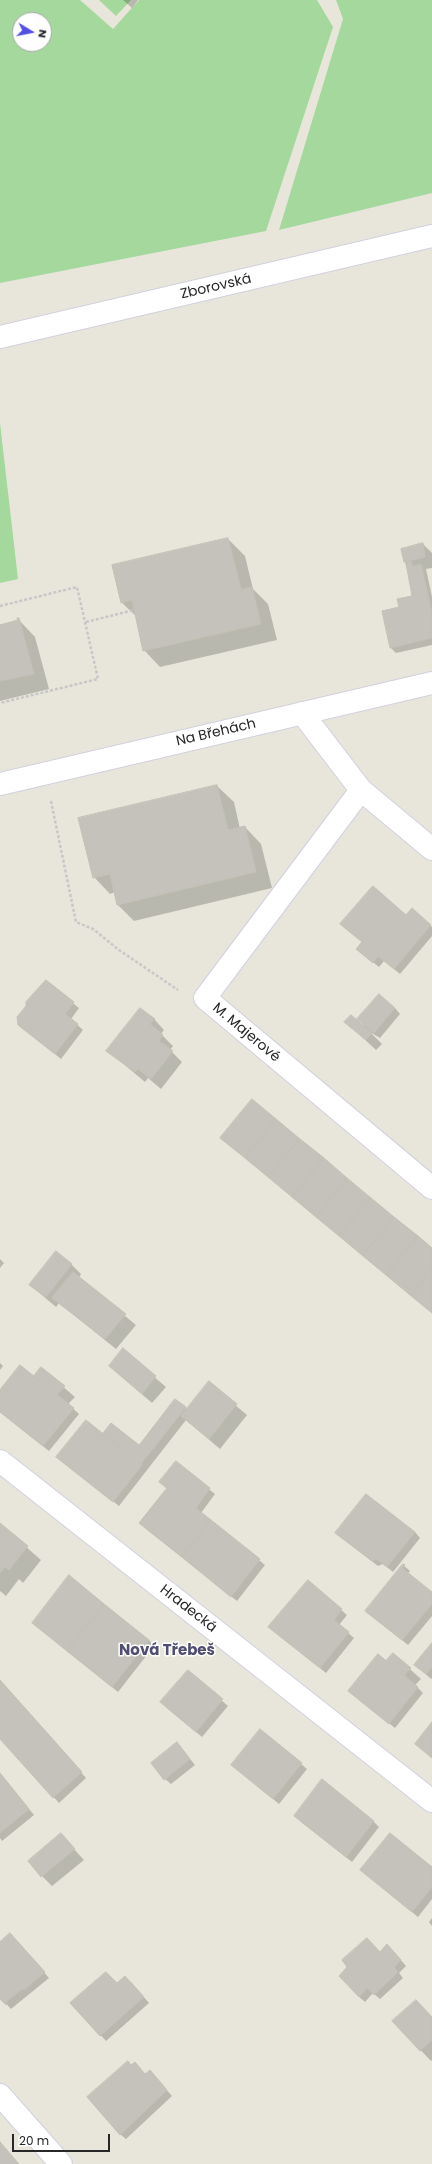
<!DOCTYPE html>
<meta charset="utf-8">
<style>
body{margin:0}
#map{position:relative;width:432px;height:2164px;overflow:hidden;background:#e8e6db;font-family:Poppins,sans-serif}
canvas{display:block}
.north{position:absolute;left:12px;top:12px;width:40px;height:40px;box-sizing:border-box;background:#fff;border:1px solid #a9a9a9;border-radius:50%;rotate:100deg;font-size:11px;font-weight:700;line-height:16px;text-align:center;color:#272727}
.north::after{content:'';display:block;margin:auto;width:14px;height:18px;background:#554ee2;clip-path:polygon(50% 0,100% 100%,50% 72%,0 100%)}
.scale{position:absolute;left:12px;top:2134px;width:98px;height:18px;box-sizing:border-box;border:2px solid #272727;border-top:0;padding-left:5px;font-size:12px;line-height:14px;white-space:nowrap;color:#272727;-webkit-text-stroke:3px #fff;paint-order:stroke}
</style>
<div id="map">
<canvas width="432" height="2164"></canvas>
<div class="north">N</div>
<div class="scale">20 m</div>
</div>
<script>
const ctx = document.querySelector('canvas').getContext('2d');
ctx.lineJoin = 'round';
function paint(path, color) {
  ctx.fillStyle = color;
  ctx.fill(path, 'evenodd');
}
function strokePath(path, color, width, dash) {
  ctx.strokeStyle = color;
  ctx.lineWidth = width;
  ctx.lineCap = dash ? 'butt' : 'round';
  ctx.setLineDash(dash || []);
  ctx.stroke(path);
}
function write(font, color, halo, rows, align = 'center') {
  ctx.font = font + ' Poppins,sans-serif';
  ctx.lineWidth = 3;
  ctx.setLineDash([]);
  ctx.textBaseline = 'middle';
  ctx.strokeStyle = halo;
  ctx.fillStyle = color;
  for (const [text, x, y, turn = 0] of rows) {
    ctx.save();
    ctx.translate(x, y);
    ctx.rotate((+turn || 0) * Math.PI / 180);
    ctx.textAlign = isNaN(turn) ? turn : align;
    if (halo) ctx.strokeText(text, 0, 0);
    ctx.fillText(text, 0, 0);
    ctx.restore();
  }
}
const green = new Path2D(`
 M 0,0 L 80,0 L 113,29 L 139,0 L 317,0 L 333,27 L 266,231 L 0,283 ZM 20,20 L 44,20 L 44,44 L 20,44 Z
 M 99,0 L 131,0 L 116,16 Z
 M 336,0 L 432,0 L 432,193 L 279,230 L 343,19 Z
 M 0,423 L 18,579 L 0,583 Z`);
const shadow = new Path2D(`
 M 123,0 L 138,0 L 132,8 Z
 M 228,539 L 245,556 L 253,589 L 268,604 L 277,640 L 160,667 L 144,650 L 137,617 L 121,602 Z
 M 423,544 L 432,553 L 432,568 L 426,569 L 432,597 L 432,645 L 396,653 L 391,648 L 400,608 L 414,596 L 405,562 Z
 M 19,620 L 35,637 L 49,689 L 0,701 L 0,625 Z
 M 217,786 L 234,802 L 240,829 L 245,827 L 261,844 L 272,888 L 134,921 L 118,905 L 115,892 L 110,894 L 94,877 Z
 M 412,909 L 432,927 L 432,936 L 400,974 L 384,961 L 379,967 L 363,954 Z
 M 46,982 L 79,1008 L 71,1019 L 83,1030 L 61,1059 L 19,1025 Z
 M 395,1008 L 400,1014 L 380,1038 L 370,1032 L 382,1044 L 376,1050 L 346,1022 L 362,1026 L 364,1025 L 358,1019 Z
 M 154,1019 L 164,1030 L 161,1034 L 173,1046 L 170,1050 L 182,1062 L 161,1089 L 148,1078 L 145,1082 L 108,1051 Z
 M 0,1259 L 4,1263 L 0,1268 Z
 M 71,1264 L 81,1274 L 79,1278 L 136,1325 L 116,1349 L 59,1303 L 56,1307 L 30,1285 Z
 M 123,1350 L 166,1387 L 152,1403 L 121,1376 Z
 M 0,1363 L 3,1366 L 0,1370 Z
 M 41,1368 L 75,1397 L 68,1404 L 79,1414 L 49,1451 L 0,1412 L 0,1391 L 34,1377 Z
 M 209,1383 L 247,1415 L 220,1449 L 186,1420 L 119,1506 L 63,1462 L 103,1435 L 111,1424 L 139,1446 L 185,1408 L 187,1410 Z
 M 176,1463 L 215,1494 L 201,1513 L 265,1565 L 237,1601 L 146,1529 L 167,1489 L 160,1482 Z
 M 0,1524 L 41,1560 L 23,1583 L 19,1579 L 6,1596 L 0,1591 Z
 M 415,1532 L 420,1538 L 393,1572 L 383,1564 L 378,1566 L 336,1533 Z
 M 403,1565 L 410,1571 L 407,1574 L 432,1594 L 432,1616 L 408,1645 L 372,1616 Z
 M 308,1582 L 347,1615 L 339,1625 L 354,1638 L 326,1673 L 275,1632 Z
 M 39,1628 L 149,1640 L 154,1646 L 118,1692 Z
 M 432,1645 L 432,1678 L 431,1679 L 416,1665 Z
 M 393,1654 L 421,1679 L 415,1685 L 423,1693 L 395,1728 L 355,1696 L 390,1666 Z
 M 188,1671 L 228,1706 L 202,1737 L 167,1708 Z
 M 0,1681 L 86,1778 L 59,1803 L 0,1737 Z
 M 260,1730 L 307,1769 L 279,1804 L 232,1765 Z
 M 177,1743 L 195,1765 L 171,1784 L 165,1779 Z
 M 0,1774 L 34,1815 L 2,1841 L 0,1838 Z
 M 300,1821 L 374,1822 L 379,1827 L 352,1862 Z
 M 61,1835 L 84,1860 L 52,1886 L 42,1876 Z
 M 432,1868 L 432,1899 L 418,1917 L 367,1875 Z
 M 432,1918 L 432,1926 L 429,1922 Z
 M 15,1939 L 49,1978 L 11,2009 L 0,1997 L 0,1943 Z
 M 393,1951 L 406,1966 L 399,1973 L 403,1978 L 380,1999 L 373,1993 L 365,2002 L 359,1997 L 380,1953 Z
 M 131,1982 L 149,2003 L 106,2041 L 72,2003 L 117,1985 Z
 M 432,2018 L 432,2060 L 431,2061 L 393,2021 Z
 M 131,2066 L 146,2075 L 155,2077 L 172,2096 L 126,2139 L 120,2134 Z`);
const building = new Path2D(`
 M 228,538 L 241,589 L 252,587 L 261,624 L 143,651 L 132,600 L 121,603 L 112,565 Z
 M 423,543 L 425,557 L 404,562 L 401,549 Z
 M 411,561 L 413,566 L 421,564 L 432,613 L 432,638 L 390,648 L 382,611 L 399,607 L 397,599 L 412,596 L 406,563 Z
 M 17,618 L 19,618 L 34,674 L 0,681 L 0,625 L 18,620 Z
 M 217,785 L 228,830 L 245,826 L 256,872 L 117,905 L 110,874 L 93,878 L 78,818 Z
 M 373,886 L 406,915 L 412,908 L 431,925 L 394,969 L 378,956 L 373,963 L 356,949 L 362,942 L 340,924 Z
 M 46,980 L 74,1002 L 65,1014 L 78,1024 L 55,1054 L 18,1025 L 17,1017 L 26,1006 L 26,1002 Z
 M 379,994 L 395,1008 L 374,1033 L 357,1019 Z
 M 140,1008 L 155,1019 L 150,1024 L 163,1035 L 159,1041 L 173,1051 L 151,1079 L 138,1069 L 135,1072 L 106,1051 Z
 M 351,1015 L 372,1033 L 366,1040 L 344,1022 Z
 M 252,1099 L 276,1119 L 245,1158 L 220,1138 Z
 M 276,1119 L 300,1139 L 268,1177 L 245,1158 Z
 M 300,1139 L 324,1158 L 292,1197 L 268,1177 Z
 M 324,1158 L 347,1178 L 316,1217 L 292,1197 Z
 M 347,1178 L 371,1198 L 339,1236 L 316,1217 Z
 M 371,1198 L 394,1217 L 363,1256 L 339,1236 Z
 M 394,1217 L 418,1236 L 386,1275 L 363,1256 Z
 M 418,1236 L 432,1248 L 432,1268 L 410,1295 L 386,1275 Z
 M 56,1251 L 72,1264 L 46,1297 L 29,1285 Z
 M 432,1268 L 432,1313 L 410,1295 Z
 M 73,1272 L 126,1314 L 105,1339 L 52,1298 Z
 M 123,1348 L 156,1376 L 142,1394 L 109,1366 Z
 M 20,1365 L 74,1408 L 43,1446 L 0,1412 L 0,1390 Z
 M 41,1367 L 65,1386 L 57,1395 L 34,1376 Z
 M 209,1381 L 237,1404 L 209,1439 L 181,1416 Z
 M 175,1399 L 186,1407 L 141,1464 L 103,1433 L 111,1423 L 139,1445 Z
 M 86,1420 L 142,1465 L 113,1502 L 56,1457 Z
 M 176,1461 L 210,1488 L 196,1508 L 211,1520 L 182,1557 L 139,1523 L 167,1488 L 159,1482 Z
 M 366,1494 L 415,1532 L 387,1567 L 377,1559 L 372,1561 L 335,1533 Z
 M 211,1520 L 260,1559 L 231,1597 L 182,1557 Z
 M 0,1523 L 28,1546 L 9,1570 L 5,1567 L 0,1573 Z
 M 403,1564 L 405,1565 L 402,1568 L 432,1592 L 432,1604 L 402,1640 L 365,1611 Z
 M 69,1575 L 104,1604 L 67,1651 L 32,1623 Z
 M 308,1580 L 342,1609 L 334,1620 L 349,1632 L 320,1668 L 268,1627 Z
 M 104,1604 L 149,1640 L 112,1687 L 67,1651 Z
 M 432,1643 L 432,1667 L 426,1674 L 414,1665 Z
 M 393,1653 L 411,1668 L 404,1675 L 386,1661 Z
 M 378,1654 L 418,1687 L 389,1724 L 348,1691 Z
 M 188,1670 L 223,1699 L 196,1732 L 160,1702 Z
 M 0,1680 L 82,1772 L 53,1798 L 0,1739 Z
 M 432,1722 L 432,1758 L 415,1744 Z
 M 260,1729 L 302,1763 L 273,1799 L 231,1765 Z
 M 177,1742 L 190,1759 L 164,1780 L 151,1763 Z
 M 0,1773 L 29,1809 L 0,1833 Z
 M 322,1779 L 374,1821 L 346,1857 L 294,1816 Z
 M 61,1833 L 75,1849 L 41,1877 L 28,1861 Z
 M 390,1833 L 432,1867 L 432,1887 L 412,1912 L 360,1870 Z
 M 10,1933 L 45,1972 L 24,1990 L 23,1988 L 6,2002 L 6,2005 L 0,1999 L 0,1942 Z
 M 367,1938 L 380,1952 L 387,1944 L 401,1960 L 394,1967 L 398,1972 L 374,1995 L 367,1988 L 359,1997 L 339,1976 L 347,1967 L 342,1960 Z
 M 106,1972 L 117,1983 L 125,1976 L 144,1997 L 100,2036 L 70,2003 Z
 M 416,2000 L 432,2017 L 432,2040 L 420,2051 L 392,2021 Z
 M 128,2061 L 131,2065 L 135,2062 L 145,2074 L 150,2070 L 167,2090 L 120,2135 L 87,2097 Z
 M 0,2142 L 19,2164 L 0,2164 Z`);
const path = new Path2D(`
 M 0,606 L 77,587 L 98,679 L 0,703
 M 86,622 L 134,610
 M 51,801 L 76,922 L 93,929 L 119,950 L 178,990`);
const minor = new Path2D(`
 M 0,337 L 432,236
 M 302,713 L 361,790 L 432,849
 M 0,784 L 432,683
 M 361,790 L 205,998 L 432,1188
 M 0,1461 L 432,1801
 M 0,2095 L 61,2164`);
const streetNames = [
 ["Zborovská",216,287,-13],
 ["Na Břehách",216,733,-13],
 ["M. Majerové",246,1033,40],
 ["Hradecká",188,1609,38]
];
const neighbourhoodNames = [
 ["Nová Třebeš",167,1651]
];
paint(green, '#a4d89d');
paint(shadow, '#0003');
paint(building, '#c4c2ba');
strokePath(building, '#c3c1b5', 1);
strokePath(minor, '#d1d0df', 24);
strokePath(path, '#c7c7c7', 2.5, [3, 2]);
strokePath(minor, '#fff', 22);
write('14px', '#272727', '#fff', streetNames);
write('bold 15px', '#504e72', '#fff', neighbourhoodNames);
</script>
